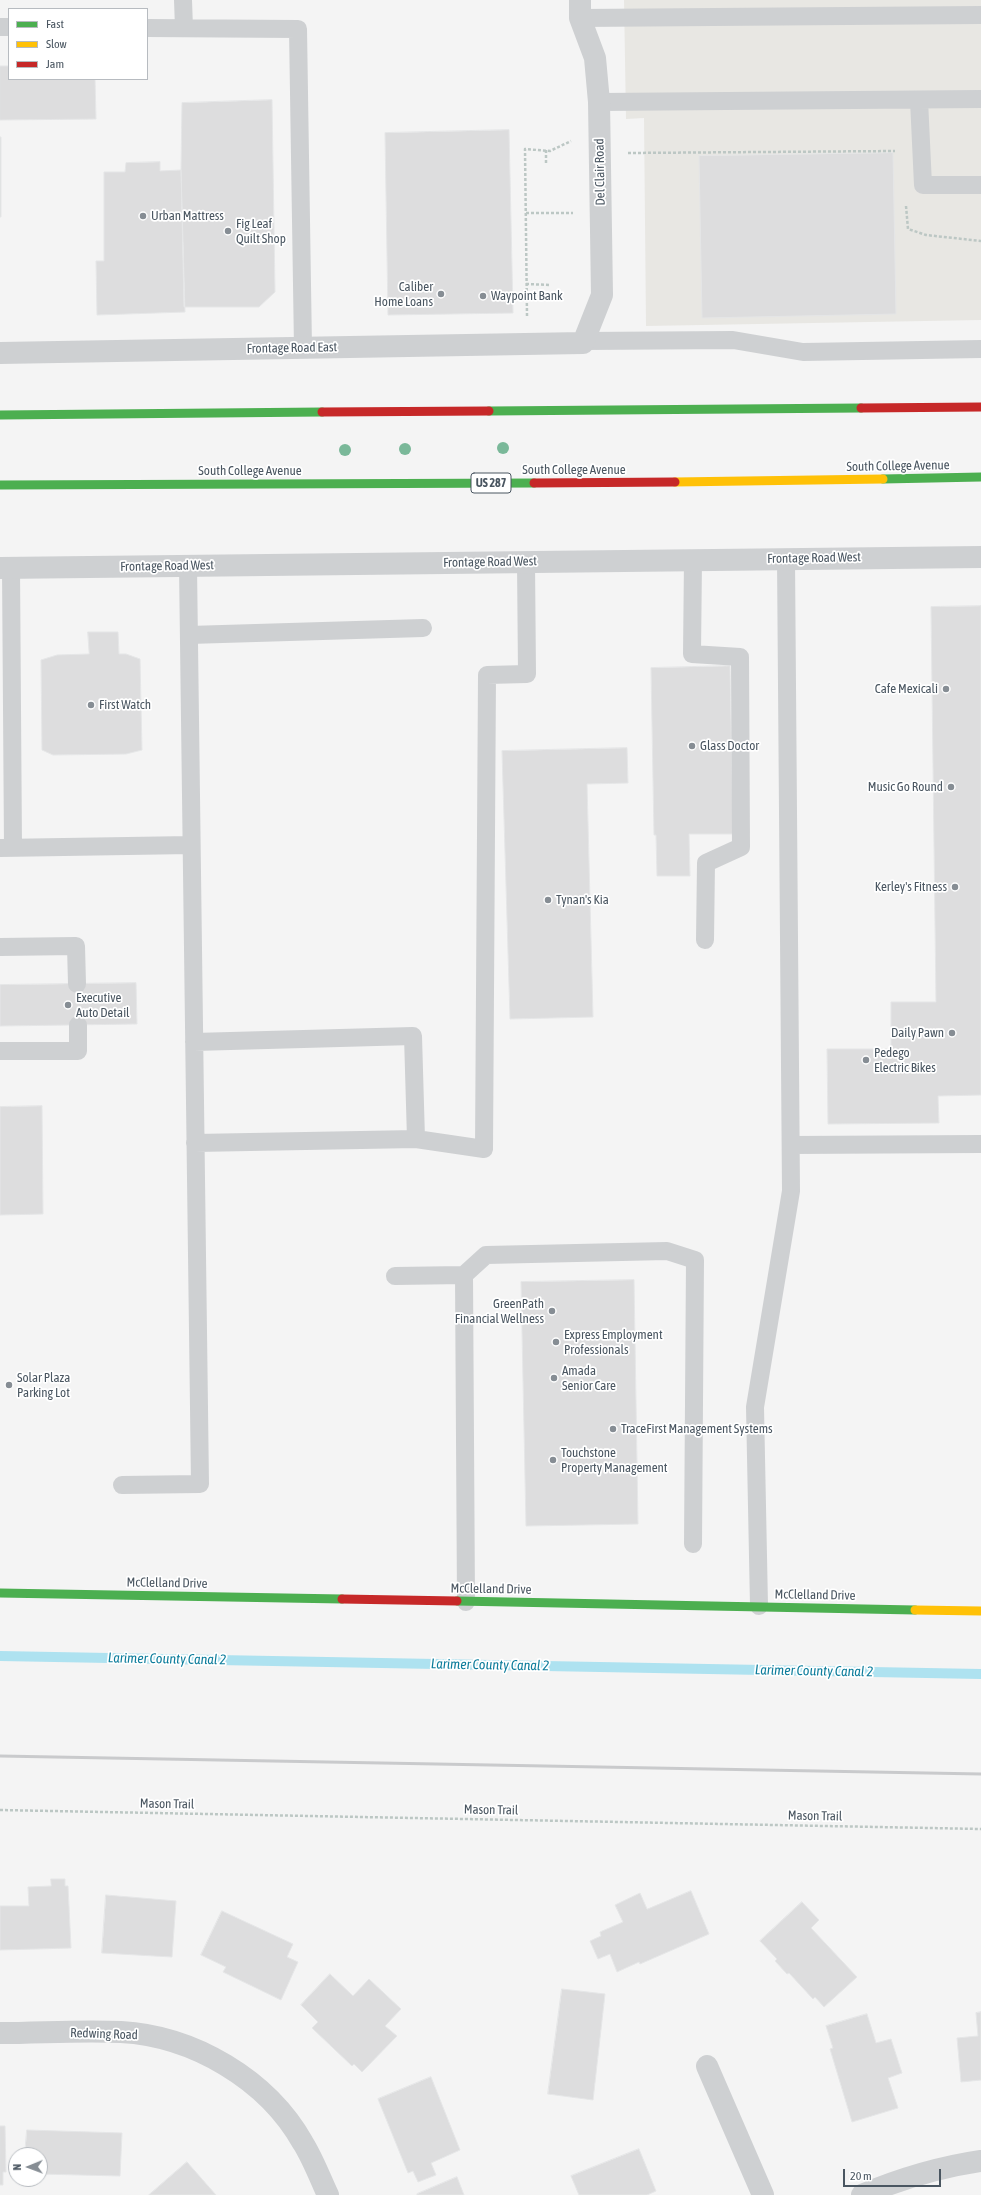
<!DOCTYPE html>
<style>
body{margin:0}
#map{position:relative;width:981px;height:2195px;overflow:hidden;background:#f4f4f4;font-family:"Asap Condensed",sans-serif}
canvas{display:block}
.legend{position:absolute;left:8px;top:8px;width:140px;height:72px;box-sizing:border-box;background:#fff;border:1px solid #b7bbc0;margin:0;padding:5px 7px;list-style:none;font-size:12px;color:#4a5661}
.legend li{display:flex;align-items:center;gap:8px;height:20px}
.legend b{width:20px;border:1px solid #b7bbc0}
.north{position:absolute;left:8px;top:2147px;width:40px;height:40px;box-sizing:border-box;background:#fff;border:1px solid #b7bbc0;border-radius:50%;rotate:269deg;font-size:11px;font-weight:700;line-height:16px;text-align:center;color:#4a5661}
.north::after{content:'';display:block;margin:auto;width:14px;height:18px;background:#868d94;clip-path:polygon(50% 0,100% 100%,50% 72%,0 100%)}
.scale{position:absolute;left:843px;top:2169px;width:98px;height:18px;box-sizing:border-box;border:2px solid #4a5661;border-top:0;padding-left:5px;font-size:12px;line-height:14px;white-space:nowrap;color:#4a5661;-webkit-text-stroke:3px #fff;paint-order:stroke}
</style>
<div id="map">
<canvas width="981" height="2195"></canvas>
<ul class="legend">
<li><b style="height:5px;background:#4caf50"></b>Fast</li>
<li><b style="height:5px;background:#ffc107"></b>Slow</li>
<li><b style="height:5px;background:#c62828"></b>Jam</li>
</ul>
<div class="north">N</div>
<div class="scale">20 m</div>
</div>
<script>
const ctx = document.querySelector('canvas').getContext('2d');
ctx.lineJoin = 'round';
function paint(path, color) {
  ctx.fillStyle = color;
  ctx.fill(path, 'evenodd');
}
function strokePath(path, color, width, dash) {
  ctx.strokeStyle = color;
  ctx.lineWidth = width;
  ctx.lineCap = dash ? 'butt' : 'round';
  ctx.setLineDash(dash || []);
  ctx.stroke(path);
}
function write(font, color, halo, rows, align = 'center') {
  ctx.font = font + ' "Asap Condensed",sans-serif';
  ctx.lineWidth = 3.5;
  ctx.setLineDash([]);
  ctx.textBaseline = 'middle';
  ctx.strokeStyle = halo;
  ctx.fillStyle = color;
  for (const [text, x, y, turn = 0] of rows) {
    ctx.save();
    ctx.translate(x, y);
    ctx.rotate((+turn || 0) * Math.PI / 180);
    ctx.textAlign = isNaN(turn) ? turn : align;
    if (halo) ctx.strokeText(text, 0, 0);
    ctx.fillText(text, 0, 0);
    ctx.restore();
  }
}
const commercial = new Path2D(`
 M 624,0 L 981,0 L 981,320 L 646,326 L 644,118 L 626,119 Z`);
const stream = new Path2D(`
 M 0,1656 L 981,1674`);
const building = new Path2D(`
 M 0,66 L 9,66 L 9,79 L 95,79 L 96,119 L 0,120 Z
 M 272,100 L 275,292 L 259,307 L 184,307 L 181,170 L 182,103 Z
 M 509,130 L 513,313 L 388,315 L 385,133 Z
 M 0,137 L 1,137 L 1,217 L 0,217 Z
 M 893,153 L 896,314 L 702,318 L 699,156 Z
 M 160,162 L 160,171 L 181,170 L 185,312 L 97,315 L 96,261 L 104,261 L 104,172 L 125,172 L 126,163 Z
 M 981,606 L 981,1095 L 938,1096 L 939,1123 L 828,1124 L 827,1049 L 891,1049 L 891,1002 L 936,1002 L 931,607 Z
 M 88,632 L 118,632 L 119,654 L 126,654 L 140,659 L 142,750 L 126,754 L 53,755 L 42,750 L 41,660 L 57,655 L 89,654 Z
 M 730,666 L 733,834 L 689,834 L 690,876 L 657,876 L 656,835 L 654,835 L 651,668 Z
 M 627,748 L 628,783 L 587,784 L 593,1017 L 510,1019 L 502,751 Z
 M 136,983 L 137,1024 L 0,1026 L 0,985 Z
 M 42,1106 L 43,1214 L 0,1215 L 0,1107 Z
 M 634,1280 L 638,1524 L 526,1526 L 521,1282 Z
 M 51,1879 L 65,1879 L 65,1886 L 68,1886 L 71,1948 L 0,1950 L 0,1906 L 29,1906 L 28,1887 L 51,1886 Z
 M 691,1891 L 709,1934 L 640,1964 L 639,1962 L 617,1972 L 610,1954 L 598,1959 L 590,1941 L 601,1936 L 600,1932 L 623,1922 L 615,1905 L 640,1893 L 647,1909 Z
 M 106,1895 L 176,1901 L 172,1957 L 102,1953 Z
 M 802,1902 L 819,1920 L 811,1928 L 857,1977 L 824,2007 L 815,1997 L 813,1999 L 789,1973 L 787,1974 L 775,1961 L 777,1959 L 760,1941 Z
 M 222,1911 L 293,1944 L 287,1957 L 298,1962 L 281,2000 L 223,1972 L 226,1967 L 201,1955 Z
 M 330,1974 L 353,1996 L 369,1979 L 401,2009 L 385,2026 L 397,2036 L 362,2072 L 354,2064 L 352,2066 L 312,2028 L 318,2022 L 301,2005 Z
 M 562,1989 L 605,1994 L 593,2100 L 548,2094 Z
 M 981,2012 L 981,2080 L 961,2082 L 957,2038 L 978,2036 L 976,2013 Z
 M 867,2014 L 876,2043 L 891,2039 L 902,2073 L 888,2078 L 898,2108 L 852,2122 L 830,2049 L 833,2048 L 826,2026 Z
 M 431,2077 L 460,2150 L 431,2163 L 436,2175 L 418,2182 L 413,2171 L 408,2173 L 378,2099 Z
 M 0,2126 L 5,2126 L 6,2172 L 3,2172 L 3,2185 L 0,2185 Z
 M 27,2130 L 122,2133 L 120,2176 L 40,2174 L 40,2155 L 25,2155 Z
 M 639,2149 L 656,2191 L 647,2195 L 579,2195 L 571,2176 Z
 M 187,2162 L 216,2195 L 149,2195 Z
 M 457,2177 L 464,2195 L 417,2195 L 417,2194 Z`);
const path = new Path2D(`
 M 546,150 L 546,164
 M 628,153 L 895,151
 M 906,206 L 908,229 L 926,235 L 981,241
 M 526,213 L 573,213
 M 526,284 L 551,285
 M 527,316 L 525,149 L 550,151 L 571,141
 M 0,1810 L 981,1829`);
const lane = new Path2D(`
 M 183,0 L 184,28
 M 580,18 L 981,15
 M 0,27 L 9,27
 M 147,28 L 298,29 L 303,348
 M 919,100 L 923,185 L 981,185
 M 599,102 L 981,99
 M 583,341 L 733,340 L 803,352 L 981,349
 M 693,560 L 692,654 L 740,657 L 741,847 L 706,863 L 705,940
 M 11,568 L 13,848
 M 189,635 L 423,628
 M 0,848 L 191,845
 M 0,947 L 76,946 L 77,984
 M 194,1042 L 413,1036 L 416,1139
 M 0,1051 L 78,1051 L 78,1025
 M 195,1143 L 416,1139 L 484,1149 L 487,675 L 527,674 L 526,562
 M 791,1145 L 981,1144
 M 395,1276 L 464,1275
 M 122,1485 L 200,1484 L 188,566
 M 466,1602 L 464,1275 L 486,1255 L 667,1251 L 695,1260 L 693,1544
 M 759,1606 L 755,1407 L 791,1191 L 786,559`);
const street = new Path2D(`
 M 0,353 L 583,343 L 602,295 L 599,102 L 595,58 L 580,18 L 580,0
 M 0,568 L 981,557
 M 0,2033 C 40,2033 81,2030 121,2032 C 193,2036 267,2079 303,2143 C 313,2159 320,2178 328,2195
 M 707,2066 L 763,2195
 M 862,2195 C 900,2179 940,2167 981,2161`);
const fast = new Path2D(`
 M 489,411 L 861,408
 M 0,415 L 322,412
 M 883,479 L 981,477
 M 0,485 L 534,483
 M 0,1593 L 342,1599
 M 457,1601 L 915,1610`);
const slow = new Path2D(`
 M 675,482 L 883,479
 M 915,1610 L 981,1611`);
const jam = new Path2D(`
 M 861,408 L 981,407
 M 322,412 L 489,411
 M 534,483 L 675,482
 M 342,1599 L 457,1601`);
const rail = new Path2D(`
 M 0,1756 L 981,1774`);
const trees = [
 [503,448],
 [405,449],
 [345,450]
];
const markers = [
 [143,216,4,"#868d94"],
 [228,231,4,"#868d94"],
 [441,294,4,"#868d94"],
 [483,296,4,"#868d94"],
 [946,689,4,"#868d94"],
 [91,705,4,"#868d94"],
 [692,746,4,"#868d94"],
 [951,787,4,"#868d94"],
 [955,887,4,"#868d94"],
 [548,900,4,"#868d94"],
 [68,1005,4,"#868d94"],
 [952,1033,4,"#868d94"],
 [866,1060,4,"#868d94"],
 [552,1311,4,"#868d94"],
 [556,1342,4,"#868d94"],
 [554,1378,4,"#868d94"],
 [9,1385,4,"#868d94"],
 [613,1429,4,"#868d94"],
 [553,1460,4,"#868d94"]
];
const shields = [
 [491,483,40]
];
const shieldNames = [
 ["US 287",491,483]
];
const streetNames = [
 ["Del Clair Road",600,172,-91],
 ["Frontage Road East",292,348,-1],
 ["South College Avenue",898,466,-1],
 ["South College Avenue",574,470],
 ["South College Avenue",250,471],
 ["Frontage Road West",814,558,-1],
 ["Frontage Road West",490,562,-1],
 ["Frontage Road West",167,566,-1],
 ["McClelland Drive",167,1583,1],
 ["McClelland Drive",491,1589,1],
 ["McClelland Drive",815,1595,1],
 ["Mason Trail",167,1804,1],
 ["Mason Trail",491,1810,1],
 ["Mason Trail",815,1816,1],
 ["Redwing Road",104,2034,2]
];
const poiNames = [
 ["Urban Mattress",151,216],
 ["Fig Leaf",236,224],
 ["Quilt Shop",236,239],
 ["Caliber",433,287,"right"],
 ["Home Loans",433,302,"right"],
 ["Waypoint Bank",491,296],
 ["Cafe Mexicali",938,689,"right"],
 ["First Watch",99,705],
 ["Glass Doctor",700,746],
 ["Music Go Round",943,787,"right"],
 ["Kerley's Fitness",947,887,"right"],
 ["Tynan's Kia",556,900],
 ["Executive",76,998],
 ["Auto Detail",76,1013],
 ["Daily Pawn",944,1033,"right"],
 ["Pedego",874,1053],
 ["Electric Bikes",874,1068],
 ["GreenPath",544,1304,"right"],
 ["Financial Wellness",544,1319,"right"],
 ["Express Employment",564,1335],
 ["Professionals",564,1350],
 ["Amada",562,1371],
 ["Senior Care",562,1386],
 ["Solar Plaza",17,1378],
 ["Parking Lot",17,1393],
 ["TraceFirst Management Systems",621,1429],
 ["Touchstone",561,1453],
 ["Property Management",561,1468]
];
const waterNames = [
 ["Larimer County Canal 2",167,1659,1],
 ["Larimer County Canal 2",490,1665,1],
 ["Larimer County Canal 2",814,1671,1]
];
paint(commercial, '#e8e7e3');
strokePath(stream, '#aee2f0', 10);
paint(building, '#ddddde');
strokePath(building, '#e5e6e7', 1);
strokePath(path, '#bcc7c4', 2.5, [3, 2]);
strokePath(lane, '#ced0d2', 18);
strokePath(street, '#ced0d2', 22);
strokePath(fast, '#4caf50', 9);
strokePath(slow, '#ffc107', 9);
strokePath(jam, '#c62828', 9);
strokePath(rail, '#c9cacc', 3);
ctx.fillStyle = '#7ab899';
for (const [x, y] of trees) {
  ctx.beginPath();
  ctx.arc(x, y, 6, 0, 2 * Math.PI);
  ctx.fill();
}
for (const [x, y, r, color] of markers) {
  const dot = new Path2D();
  dot.arc(x, y, r, 0, 2 * Math.PI);
  ctx.fillStyle = color;
  ctx.fill(dot);
  strokePath(dot, '#fff', 1.5);
}
for (const [x, y, w] of shields) {
  const box = new Path2D();
  box.roundRect(x - w / 2, y - 10, w, 20, 3);
  ctx.fillStyle = '#fff';
  ctx.fill(box);
  strokePath(box, '#4a5661', 1);
}
write('bold 12px', '#4a5661', null, shieldNames);
write('13px', '#4a5661', '#fff', streetNames);
write('13px', '#4a5661', '#fff', poiNames, 'left');
write('italic 14px', '#0c7c9b', '#fff', waterNames);
</script>
